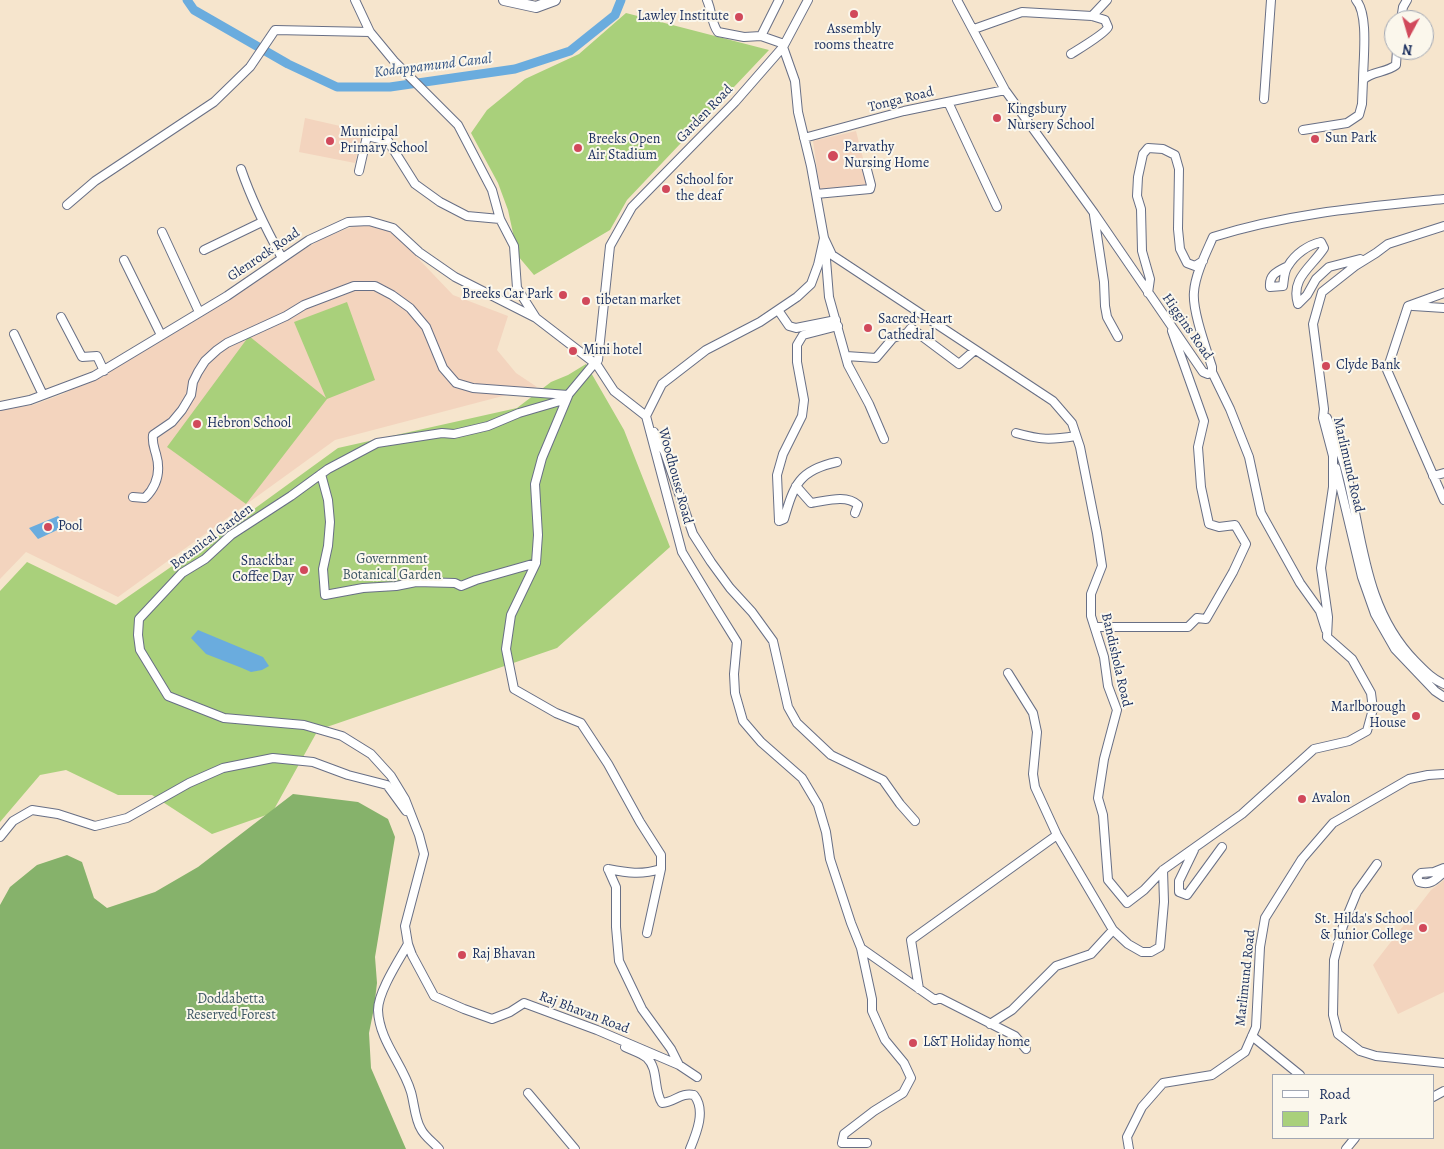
<!DOCTYPE html>
<style>
body{margin:0}
#map{position:relative;width:1444px;height:1149px;overflow:hidden;background:#f6e5cd;font-family:Alegreya,serif}
canvas{display:block}
.legend{position:absolute;left:1272px;top:1074px;width:162px;height:65px;box-sizing:border-box;background:#fbf7ec;border:1px solid #a1a7b3;margin:0;padding:6px 9px;list-style:none;font-size:15px;color:#1b2f5e}
.legend li{display:flex;align-items:center;gap:10px;height:25px}
.legend b{width:25px;border:1px solid #a1a7b3}
.north{position:absolute;left:1384px;top:10px;width:50px;height:50px;box-sizing:border-box;background:#fbf7ec;border:1px solid #a1a7b3;border-radius:50%;rotate:186deg;font-size:14px;font-weight:700;line-height:20px;text-align:center;color:#1b2f5e}
.north::after{content:'';display:block;margin:auto;width:18px;height:22px;background:#d1495b;clip-path:polygon(50% 0,100% 100%,50% 72%,0 100%)}
</style>
<div id="map">
<canvas width="1444" height="1149"></canvas>
<ul class="legend">
<li><b style="height:6px;background:#fff"></b>Road</li>
<li><b style="height:14px;background:#a9d07b"></b>Park</li>
</ul>
<div class="north">N</div>
</div>
<script>
const ctx = document.querySelector('canvas').getContext('2d');
ctx.lineJoin = 'round';
function paint(path, color) {
  ctx.fillStyle = color;
  ctx.fill(path, 'evenodd');
}
function strokePath(path, color, width, dash) {
  ctx.strokeStyle = color;
  ctx.lineWidth = width;
  ctx.lineCap = dash ? 'butt' : 'round';
  ctx.setLineDash(dash || []);
  ctx.stroke(path);
}
function write(font, color, halo, rows, align = 'center') {
  ctx.font = font + ' Alegreya,serif';
  ctx.lineWidth = 4;
  ctx.setLineDash([]);
  ctx.textBaseline = 'middle';
  ctx.strokeStyle = halo;
  ctx.fillStyle = color;
  for (const [text, x, y, turn = 0] of rows) {
    ctx.save();
    ctx.translate(x, y);
    ctx.rotate((+turn || 0) * Math.PI / 180);
    ctx.textAlign = isNaN(turn) ? turn : align;
    if (halo) ctx.strokeText(text, 0, 0);
    ctx.fillText(text, 0, 0);
    ctx.restore();
  }
}
const built = new Path2D(`
 M 305,118 L 362,131 L 355,163 L 299,152 Z
 M 856,131 L 870,185 L 820,189 L 813,141 Z
 M 366,222 L 391,230 L 453,295 L 508,316 L 497,350 L 516,373 L 537,387 L 335,440 L 118,597 L 26,552 L 0,579 L 0,409 L 33,405 L 63,394 L 131,358 L 178,331 L 292,256 L 327,236 Z
 M 1444,880 L 1444,992 L 1398,1014 L 1373,965 L 1431,890 Z`);
const green = new Path2D(`
 M 626,13 L 769,50 L 627,200 L 610,230 L 534,275 L 518,256 L 508,210 L 498,183 L 471,133 L 487,110 L 525,79 L 579,54 Z
 M 347,302 L 375,380 L 327,399 L 246,504 L 167,447 L 249,336 L 326,398 L 294,322 Z
 M 586,364 L 624,430 L 670,547 L 557,648 L 318,730 L 272,813 L 212,834 L 152,795 L 118,795 L 66,770 L 40,775 L 0,822 L 0,591 L 27,562 L 116,605 L 243,517 L 338,448 L 517,408 L 551,382 L 568,375 Z`);
const forest = new Path2D(`
 M 293,794 L 358,802 L 388,819 L 395,837 L 375,957 L 377,983 L 374,1008 L 369,1033 L 371,1068 L 406,1149 L 0,1149 L 0,905 L 10,887 L 37,865 L 67,855 L 82,862 L 94,898 L 107,908 L 155,892 L 198,867 Z`);
const water = new Path2D(`
 M 58,516 L 66,526 L 38,539 L 29,528 Z
 M 198,630 L 263,657 L 269,666 L 262,670 L 251,672 L 242,668 L 206,654 L 191,638 Z`);
const canal = new Path2D(`
 M 187,0 L 194,10 L 288,64 L 337,87 L 390,87 L 515,69 L 570,51 L 615,15 L 621,0`);
const minor = new Path2D(`
 M 355,0 L 370,32 L 394,61 L 458,125 L 492,190 L 500,219 L 514,246 L 517,288 L 536,318 L 592,361
 M 707,0 C 712,11 711,23 718,32 L 744,37 L 761,36
 M 779,0 L 761,36 L 784,44
 M 957,0 L 1005,90 L 1094,213 L 1203,372 L 1208,374 L 1212,372 L 1212,367 C 1206,348 1192,310 1194,292 C 1195,275 1206,253 1213,237 C 1289,213 1365,207 1444,199
 M 1356,0 C 1369,14 1363,61 1363,80
 M 1092,16 L 1107,0
 M 1401,20 L 1403,7 L 1407,0
 M 974,29 L 1022,12 L 1092,16 L 1105,20 L 1108,27 C 1106,33 1079,49 1071,54
 M 783,47 L 795,81 L 798,112 L 811,166 L 824,238 L 832,255 L 1053,401 L 1072,423 L 1080,447 L 1097,533 L 1102,566 L 1091,594 L 1091,616 L 1104,657 L 1108,686 L 1117,710 L 1104,759 L 1098,798 L 1103,815 L 1108,880 L 1127,903 L 1144,890 L 1163,870 L 1242,814 L 1314,749 L 1349,741 L 1367,731 L 1373,709 L 1371,693 L 1352,659 L 1327,637 L 1328,617 L 1321,568 L 1333,487 L 1333,453
 M 1264,99 L 1271,0
 M 948,102 L 997,207
 M 1303,130 L 1347,123 L 1359,115 L 1362,104 L 1363,80 C 1371,71 1386,73 1396,65 L 1397,50
 M 804,138 L 904,111 L 1005,90
 M 241,169 C 252,201 266,229 282,258
 M 359,171 L 367,136 L 388,141 L 415,184 L 440,202 L 467,216 L 500,219
 M 816,194 L 870,189 L 871,185 L 866,166
 M 67,205 L 95,181 L 214,102 L 250,67 L 275,30 L 370,32
 M 1094,215 L 1104,282 L 1105,306 L 1107,317 L 1118,337
 M 162,232 L 199,312
 M 825,247 L 829,297 L 848,365 L 869,404 L 884,439
 M 204,250 L 262,222
 M 124,260 L 161,335
 M 1286,267 C 1276,272 1269,275 1270,287 L 1283,286 C 1284,280 1284,271 1288,266 C 1295,254 1308,245 1321,242 L 1324,248 C 1312,267 1290,278 1298,304 L 1307,295 L 1316,279 L 1329,267 L 1360,259
 M 1148,293 L 1150,279 L 1142,251 L 1141,209 L 1137,196 L 1138,177 L 1143,154 L 1148,148 L 1163,149 L 1175,155 L 1179,169 L 1178,229 L 1180,249 L 1187,263 L 1195,266 L 1203,261
 M 1444,293 L 1408,306 L 1387,370 L 1444,500
 M 1413,306 L 1444,308
 M 778,310 L 789,326 L 796,328 L 836,320
 M 61,317 L 82,357 L 97,356 L 104,371
 M 14,334 L 43,395
 M 846,356 L 876,358 L 893,338 L 907,333 L 911,328 L 959,364 L 975,350
 M 598,360 L 610,246 L 632,207 L 735,102 L 783,47 L 808,0
 M 593,365 L 568,395 L 560,401 L 519,413 L 488,426 L 454,434 L 442,433 L 377,443 L 328,469 L 291,496 L 231,535 L 205,559 L 182,573 L 139,619 L 138,635 L 140,650 L 168,696 L 224,718 L 304,725 L 342,736 L 371,754 L 391,776 L 405,799 L 419,835 L 424,854 L 405,926 L 408,944 L 412,955 L 434,996 L 464,1009 L 492,1019 L 510,1012 L 524,1003 L 597,1030 L 679,1065 L 697,1077
 M 597,365 L 614,391 L 646,416 L 682,552 L 714,605 L 737,642 L 734,674 L 735,693 L 743,721 L 761,742 L 802,778 L 818,805 L 826,832 L 830,859 L 851,923 L 861,948 L 872,999 L 872,1011 L 885,1040 L 904,1063 L 911,1078 L 903,1093 L 874,1111 L 844,1134 L 842,1143 L 867,1143
 M 1212,372 L 1230,409 L 1249,457 L 1261,513 L 1300,583 L 1320,611 L 1326,630
 M 0,406 L 30,400 L 94,376 L 227,296 L 309,240 L 348,222 L 369,221 L 393,228 L 419,252 L 455,277 L 536,318
 M 646,416 L 662,384 L 706,350 L 760,322 L 797,297 L 811,284 L 818,265 L 824,238
 M 1327,418 C 1335,437 1343,458 1348,479 C 1363,543 1366,611 1415,661 C 1424,670 1432,679 1444,684
 M 654,432 L 665,453 L 693,534 L 711,562 L 730,588 L 752,612 L 773,641 L 788,707 L 797,723 L 831,755 L 883,780 L 900,804 L 915,821
 M 1016,433 C 1041,440 1050,440 1076,436
 M 1333,456 L 1323,418 L 1324,409 L 1313,324 L 1322,292 L 1355,266 L 1376,253 L 1388,244 L 1444,226
 M 1336,468 L 1362,577 L 1375,614 L 1395,649 L 1435,691 L 1444,697
 M 321,474 L 328,500 L 330,522 L 328,546 L 323,569 L 325,595 L 363,588 L 396,586 L 416,582 L 455,583 L 461,586 L 476,580 L 536,563 L 538,535 L 535,484 L 542,458 L 568,396
 M 1433,476 L 1444,473
 M 796,486 L 811,503 C 826,501 846,494 858,505 L 855,513
 M 133,497 L 145,498 C 158,485 161,471 156,454 C 154,447 152,443 153,435 L 172,422 L 182,410 L 191,395 L 193,382 L 198,372 L 205,361 L 217,350 L 227,343 L 286,316 L 304,305 L 354,286 L 375,286 L 392,295 L 410,308 L 426,327 L 443,368 L 456,383 L 473,388 L 568,395
 M 779,521 L 777,475 L 783,454 L 802,416 L 804,400 L 797,362 L 797,345 L 803,335 L 838,326
 M 779,521 L 784,519 C 794,485 799,470 837,462
 M 536,563 L 511,615 L 506,649 L 514,689 L 556,713 L 581,723 L 608,764 L 640,822 L 661,855 L 661,869 C 641,875 628,873 608,869
 M 1095,627 L 1188,627 L 1197,618 L 1206,619 L 1233,572 L 1246,544 L 1235,525 L 1219,527 L 1209,524 L 1201,487 L 1198,447 L 1204,421 L 1172,331
 M 1008,673 L 1033,713 L 1037,732 L 1033,774 L 1035,787 L 1057,835 L 1113,930 L 1128,944 L 1142,952 L 1151,952 L 1160,947 L 1164,902 L 1163,870
 M 0,837 L 13,821 L 32,810 L 58,814 L 95,826 L 127,818 L 189,783 L 223,768 L 273,758 L 313,762 L 348,775 L 387,785 L 406,811
 M 1194,850 L 1179,881 L 1179,892 L 1187,895 L 1222,847
 M 1377,864 L 1357,892 L 1343,926 L 1334,960 L 1333,1015 L 1338,1034 L 1360,1051 L 1376,1056 L 1444,1063
 M 1444,868 L 1434,872 L 1421,873 L 1417,877 L 1419,882 C 1431,886 1436,879 1444,872
 M 608,869 L 616,887 L 616,927 L 619,961 L 642,1009 L 671,1049 L 679,1065
 M 647,933 L 661,869
 M 408,944 C 399,960 378,992 378,1010 C 379,1041 403,1064 411,1092 C 414,1102 415,1120 421,1129 C 424,1136 434,1143 439,1149
 M 861,948 L 935,1000 L 940,998 L 1015,1036 L 1026,1049
 M 919,989 L 911,940 L 1057,835
 M 990,1024 L 1012,1010 L 1056,966 L 1091,954 L 1113,930
 M 1252,1036 L 1300,1075
 M 625,1047 C 631,1050 641,1053 647,1058 C 659,1069 653,1090 662,1103 C 675,1102 681,1092 694,1095 C 706,1110 697,1132 690,1149
 M 528,1093 L 575,1149
 M 1433,1097 L 1444,1091
 M 1129,1149 L 1127,1137 L 1142,1107 L 1163,1083 L 1212,1075 L 1245,1052 L 1256,1027 L 1260,947 L 1265,918 L 1302,859 L 1333,823 L 1409,779 L 1428,775 L 1444,774
 M 1346,1149 L 1355,1138`);
const major = new Path2D(`
 M 504,0 L 536,7 L 555,0`);
const markers = [
 [854,14,5,"#d1495b"],
 [739,17,5,"#d1495b"],
 [997,118,5,"#d1495b"],
 [1315,139,5,"#d1495b"],
 [330,141,5,"#d1495b"],
 [578,148,5,"#d1495b"],
 [833,156,6,"#d1495b"],
 [666,189,5,"#d1495b"],
 [563,295,5,"#d1495b"],
 [586,301,5,"#d1495b"],
 [868,328,5,"#d1495b"],
 [573,351,5,"#d1495b"],
 [1326,366,5,"#d1495b"],
 [197,424,5,"#d1495b"],
 [48,527,5,"#d1495b"],
 [304,570,5,"#d1495b"],
 [1416,716,5,"#d1495b"],
 [1302,799,5,"#d1495b"],
 [1423,928,5,"#d1495b"],
 [462,955,5,"#d1495b"],
 [913,1043,5,"#d1495b"]
];
const poiNames = [
 ["Lawley Institute",729,17,"right"],
 ["Assembly",854,30,"center"],
 ["rooms theatre",854,46,"center"],
 ["Kingsbury",1007,110],
 ["Nursery School",1007,126],
 ["Municipal",340,133],
 ["Primary School",340,149],
 ["Sun Park",1325,139],
 ["Breeks Open",588,140],
 ["Air Stadium",588,156],
 ["Parvathy",844,148],
 ["Nursing Home",844,164],
 ["School for",676,181],
 ["the deaf",676,197],
 ["Breeks Car Park",553,295,"right"],
 ["tibetan market",596,301],
 ["Sacred Heart",878,320],
 ["Cathedral",878,336],
 ["Mini hotel",583,351],
 ["Clyde Bank",1336,366],
 ["Hebron School",207,424],
 ["Pool",58,527],
 ["Snackbar",294,562,"right"],
 ["Coffee Day",294,578,"right"],
 ["Marlborough",1406,708,"right"],
 ["House",1406,724,"right"],
 ["Avalon",1312,799],
 ["St. Hilda's School",1413,920,"right"],
 ["& Junior College",1413,936,"right"],
 ["Raj Bhavan",472,955],
 ["L&T Holiday home",923,1043]
];
const streetNames = [
 ["Tonga Road",901,100,-14],
 ["Garden Road",705,114,-46],
 ["Glenrock Road",264,255,-34],
 ["Higgins Road",1187,327,55],
 ["Marlimund Road",1348,465,77],
 ["Woodhouse Road",675,476,75],
 ["Botanical Garden",212,537,-37],
 ["Bandishola Road",1116,660,77],
 ["Marlimund Road",1246,978,-84],
 ["Raj Bhavan Road",584,1013,21]
];
const parkNames = [
 ["Government",392,560],
 ["Botanical Garden",392,576],
 ["Doddabetta",231,1000],
 ["Reserved Forest",231,1016]
];
const waterNames = [
 ["Kodappamund Canal",433,66,-7]
];
paint(built, '#f3d4be');
paint(green, '#a9d07b');
paint(forest, '#86b26b');
paint(water, '#6aacde');
strokePath(canal, '#6aacde', 9);
strokePath(minor, '#686f85', 10);
strokePath(major, '#686f85', 12);
strokePath(minor, '#fff', 8);
strokePath(major, '#fff', 10);
for (const [x, y, r, color] of markers) {
  const dot = new Path2D();
  dot.arc(x, y, r, 0, 2 * Math.PI);
  ctx.fillStyle = color;
  ctx.fill(dot);
  strokePath(dot, '#fbf7ec', 2);
}
write('14px', '#1b2f5e', '#fbf7ec', poiNames, 'left');
write('14px', '#1b2f5e', '#fbf7ec', streetNames);
write('14px', '#3e5765', '#fbf7ec', parkNames);
write('italic 15px', '#335484', '#fbf7ec', waterNames);
</script>
